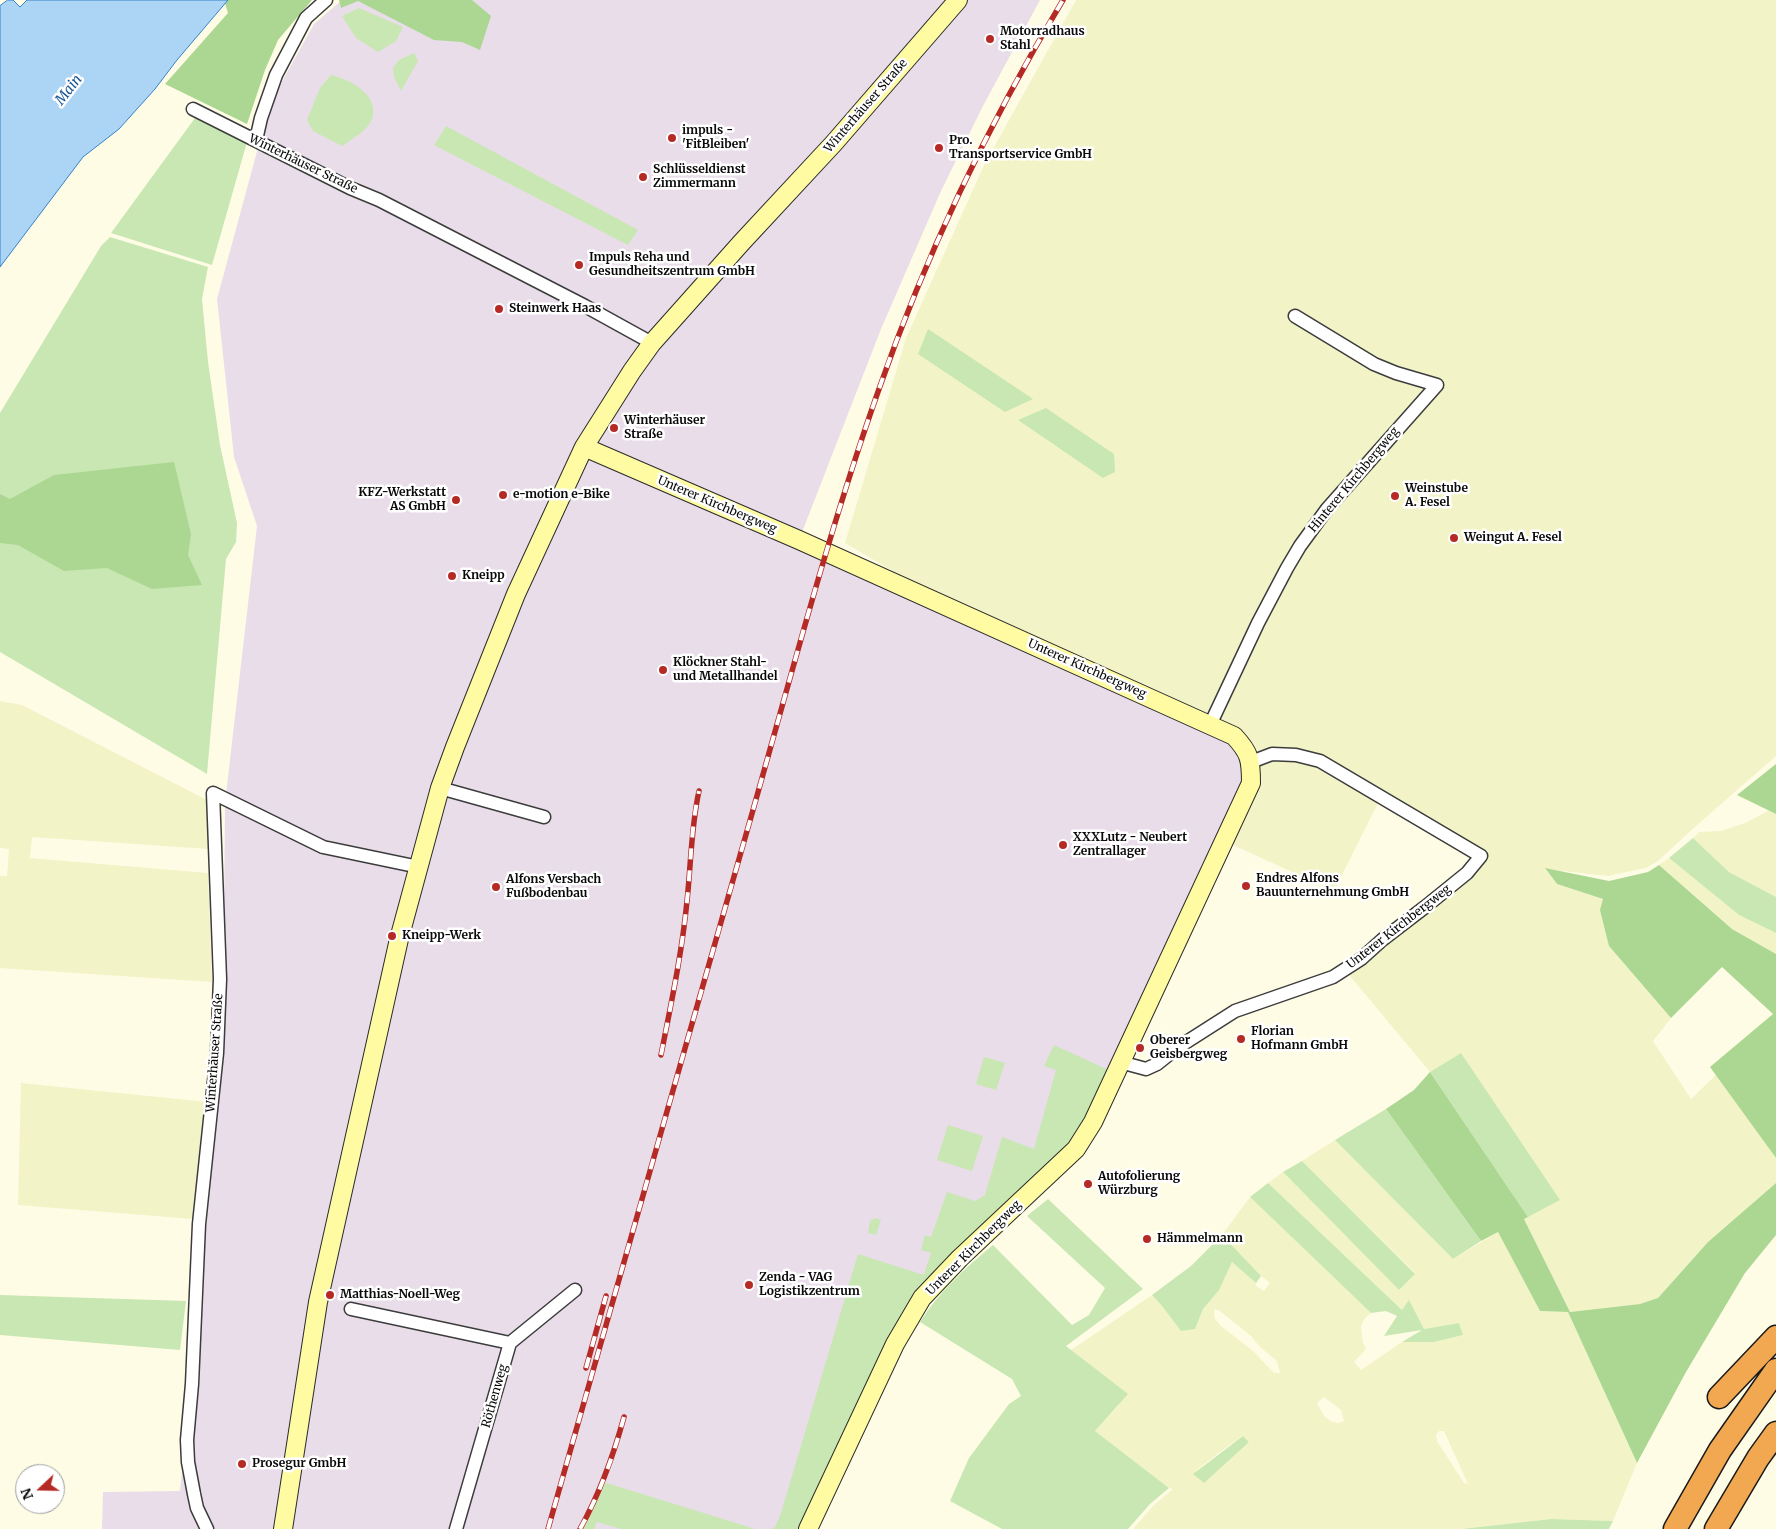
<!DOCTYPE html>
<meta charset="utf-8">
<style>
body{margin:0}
#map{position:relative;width:1776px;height:1529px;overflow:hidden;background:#fffce6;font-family:Merriweather,serif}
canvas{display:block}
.north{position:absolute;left:15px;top:1464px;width:50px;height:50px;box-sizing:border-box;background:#fff;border:1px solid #9d9d9d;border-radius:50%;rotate:249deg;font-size:14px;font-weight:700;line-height:20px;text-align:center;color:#090909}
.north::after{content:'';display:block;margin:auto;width:18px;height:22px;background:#b52a25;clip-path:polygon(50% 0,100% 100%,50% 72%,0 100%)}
</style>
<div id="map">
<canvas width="1776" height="1529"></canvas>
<div class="north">N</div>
</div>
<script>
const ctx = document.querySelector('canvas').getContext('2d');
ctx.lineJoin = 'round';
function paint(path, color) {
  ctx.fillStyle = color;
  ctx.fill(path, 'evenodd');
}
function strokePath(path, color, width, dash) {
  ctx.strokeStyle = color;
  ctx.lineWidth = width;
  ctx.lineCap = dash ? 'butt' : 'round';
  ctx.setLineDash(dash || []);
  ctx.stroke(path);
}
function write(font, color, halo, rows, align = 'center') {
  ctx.font = font + ' Merriweather,serif';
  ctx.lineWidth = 5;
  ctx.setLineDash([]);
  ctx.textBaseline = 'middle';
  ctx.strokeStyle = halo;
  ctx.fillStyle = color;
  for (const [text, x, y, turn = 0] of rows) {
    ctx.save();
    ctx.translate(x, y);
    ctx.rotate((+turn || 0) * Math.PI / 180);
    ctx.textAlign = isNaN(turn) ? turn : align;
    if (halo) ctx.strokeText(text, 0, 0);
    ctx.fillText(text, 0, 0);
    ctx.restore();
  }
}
const industrial = new Path2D(`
 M 342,0 L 1040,0 L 983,106 L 941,191 L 881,329 L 799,540 L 1204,722 L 1251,762 L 1093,1122 L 922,1298 L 808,1529 L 102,1529 L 103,1492 L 180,1491 L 223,1052 L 225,803 L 257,526 L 234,457 L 217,299 L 265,122 L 280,85 L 314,24 Z`);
const farmland = new Path2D(`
 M 1076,0 L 1776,0 L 1776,756 L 1697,825 L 1658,861 L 1646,868 L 1608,876 L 1545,869 L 1557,884 L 1603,899 L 1609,946 L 1671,1018 L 1653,1041 L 1691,1099 L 1717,1074 L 1776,1158 L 1776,1183 L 1708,1242 L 1658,1298 L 1640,1304 L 1570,1312 L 1524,1219 L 1559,1200 L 1461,1053 L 1430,1072 L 1345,970 L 1481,856 L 1381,797 L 1334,891 L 1224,841 L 1251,783 L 1243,746 L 969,616 L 845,543 L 906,338 L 985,163 Z
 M 0,701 L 22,705 L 209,801 L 209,849 L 32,837 L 30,858 L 208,873 L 212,982 L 0,968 L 0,876 L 7,876 L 9,849 L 0,848 Z
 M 1770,810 L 1776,814 L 1776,897 L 1729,872 L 1693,838 L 1699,832 L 1721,831 L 1745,823 Z
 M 1669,858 L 1739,915 L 1776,933 L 1776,954 L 1732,929 L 1659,865 Z
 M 21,1083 L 208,1102 L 193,1219 L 18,1205 Z
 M 1335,1140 L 1453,1259 L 1498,1232 L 1540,1311 L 1568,1312 L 1637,1463 L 1613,1521 L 1551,1519 L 1461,1529 L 1133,1529 L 1153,1506 L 1173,1489 L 1169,1488 L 1095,1431 L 1119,1405 L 1079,1356 L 1071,1350 L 1152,1295 L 1162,1306 L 1181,1331 L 1195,1329 L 1203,1309 L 1233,1261 L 1256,1283 L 1255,1285 L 1264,1291 L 1270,1283 L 1261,1276 L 1222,1235 L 1250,1197 L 1371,1313 L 1365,1318 L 1361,1326 L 1363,1343 L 1366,1349 L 1354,1362 L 1361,1370 L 1402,1342 L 1434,1342 L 1463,1335 L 1459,1323 L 1424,1329 L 1409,1301 L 1402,1310 L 1268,1183 L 1283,1172 L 1399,1290 L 1415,1273 L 1302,1161 ZM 1215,1309 L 1220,1311 L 1251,1336 L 1260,1347 L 1277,1361 L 1280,1373 L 1274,1373 L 1253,1351 L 1221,1326 L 1215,1319 L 1214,1314 ZM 1324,1397 L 1341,1410 L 1344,1421 L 1339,1423 L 1332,1422 L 1324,1416 L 1317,1403 ZM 1439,1431 L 1444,1431 L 1468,1484 L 1464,1483 L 1437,1441 L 1436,1435 ZM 1243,1436 L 1249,1442 L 1194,1472 L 1224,1449 Z`);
const green = new Path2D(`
 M 359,8 L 403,27 L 396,41 L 378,52 L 356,38 L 342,16 Z
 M 414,53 L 418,61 L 401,91 L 394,77 L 393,68 L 399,60 Z
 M 331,75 C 348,79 377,93 373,115 C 371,129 352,139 342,146 L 313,131 L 307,120 L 320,88 Z
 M 195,118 L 247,142 L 212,265 L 111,233 Z
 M 446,126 L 638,230 L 628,245 L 434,145 Z
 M 110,237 L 208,267 L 202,299 L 208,362 L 220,445 L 237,523 L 236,542 L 226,559 L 207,774 L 0,652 L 0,413 L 101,246 Z
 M 928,329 L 1033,399 L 1005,412 L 918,354 Z
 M 1046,408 L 1114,454 L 1115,472 L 1103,478 L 1018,420 Z
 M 1693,838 L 1729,872 L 1776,897 L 1776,933 L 1739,915 L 1669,858 Z
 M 1054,1045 L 1115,1073 L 1093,1122 L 922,1298 L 808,1529 L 772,1529 L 775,1527 L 781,1513 L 858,1254 L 924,1275 L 931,1253 L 921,1250 L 925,1235 L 931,1237 L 947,1192 L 975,1201 L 985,1195 L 1002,1137 L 1034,1149 L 1056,1070 L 1044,1066 Z
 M 1461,1053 L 1560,1200 L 1528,1217 L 1430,1072 Z
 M 984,1057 L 1005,1063 L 996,1090 L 976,1084 Z
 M 1386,1109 L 1481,1241 L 1453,1259 L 1335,1140 Z
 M 948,1125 L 983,1136 L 972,1171 L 937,1160 Z
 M 1302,1161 L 1415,1274 L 1399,1290 L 1283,1172 Z
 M 1268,1183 L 1402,1310 L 1409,1300 L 1424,1329 L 1459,1323 L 1463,1335 L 1434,1342 L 1402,1342 L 1422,1330 L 1384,1336 L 1397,1316 L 1386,1311 L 1371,1313 L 1250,1197 Z
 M 1048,1199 L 1143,1289 L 1066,1346 L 1128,1394 L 1095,1431 L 1169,1488 L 1150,1504 L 1128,1529 L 1002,1529 L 950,1501 L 969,1458 L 1009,1404 L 1021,1396 L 1012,1379 L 920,1322 C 939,1292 965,1268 993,1245 L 1072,1325 L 1089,1315 L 1105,1288 L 1027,1216 Z
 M 875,1218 L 881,1220 L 876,1235 L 868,1233 L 870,1221 Z
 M 1222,1235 L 1261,1276 L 1256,1283 L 1232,1262 L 1219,1290 L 1203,1309 L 1195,1329 L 1181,1331 L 1162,1306 L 1152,1295 L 1191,1266 Z
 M 0,1295 L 186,1301 L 180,1350 L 0,1335 Z
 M 1243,1436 L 1249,1442 L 1204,1483 L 1193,1474 Z
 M 603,1482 L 736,1523 L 755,1529 L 621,1529 L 597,1522 L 594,1529 L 580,1529 L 594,1504 Z
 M 1551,1519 L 1613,1521 L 1609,1529 L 1461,1529 Z`);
const forest = new Path2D(`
 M 224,0 L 312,0 L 278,40 L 265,70 L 247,124 L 165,84 L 228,13 Z
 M 339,0 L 472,0 L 491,16 L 480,50 L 462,42 L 434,40 L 358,1 L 341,8 Z
 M 174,462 L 191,534 L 188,555 L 202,585 L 152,589 L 107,568 L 64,571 L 18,545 L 0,543 L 0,494 L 10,499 L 54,475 Z
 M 1776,764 L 1776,814 L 1737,795 Z
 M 1659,865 L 1732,929 L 1776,954 L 1776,1158 L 1710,1067 L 1773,1014 L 1722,967 L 1671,1018 L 1609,946 L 1600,910 L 1603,899 L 1557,884 L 1545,868 L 1609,881 L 1648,872 Z
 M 1430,1072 L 1528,1217 L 1524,1219 L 1570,1312 L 1640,1304 L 1658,1298 L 1708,1242 L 1776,1183 L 1776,1235 L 1745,1273 L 1686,1372 L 1637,1463 L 1568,1312 L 1540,1311 L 1498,1232 L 1481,1241 L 1386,1109 L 1414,1090 Z`);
const water = new Path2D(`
 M 8,0 L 13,0 L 20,7 L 27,0 L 228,0 L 177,60 L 155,89 L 119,129 L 83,157 L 0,267 L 0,6 Z`);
const street = new Path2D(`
 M 193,109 L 350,188 L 379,200 L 585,306 L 652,343
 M 256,140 L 261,118 L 276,75 L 306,18 L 326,0
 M 1210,725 L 1258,623 L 1287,568 L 1300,546 L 1327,509 L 1437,385 L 1396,373 L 1374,364 L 1295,316
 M 440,788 L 544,817
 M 1120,1062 L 1146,1069 L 1157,1064 L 1177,1048 L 1235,1011 L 1333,977 L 1361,959 L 1382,940 L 1425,907 L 1467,873 L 1481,856 L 1320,761 L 1296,755 L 1272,754 L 1251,762
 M 351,1309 L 510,1343
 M 207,1529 L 197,1508 L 194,1494 L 188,1462 L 187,1440 L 192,1384 L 199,1224 L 217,1053 L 220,979 L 213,793 L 323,847 L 419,867
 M 456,1529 L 510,1343 L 575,1290`);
const secondary = new Path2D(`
 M 584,447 L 799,540 L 1234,736 C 1250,753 1251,760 1251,783 L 1093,1122 L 1076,1149 L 960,1258 L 922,1298 L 895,1344 L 808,1529
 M 283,1529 L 318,1302 L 399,939 L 440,788 L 455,747 L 516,594 L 584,447 L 632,371 L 652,343 L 742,242 L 834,143 L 958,0`);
const highway = new Path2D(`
 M 1719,1397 L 1776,1337
 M 1675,1529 L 1720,1450 L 1776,1370
 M 1716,1529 L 1758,1458 L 1776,1433`);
const rail = new Path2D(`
 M 661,1055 C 671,1004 682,953 687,901 C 691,864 691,827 699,791
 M 586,1368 L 606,1296
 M 548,1529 C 616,1289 685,1049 753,810 C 793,669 830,527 879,389 C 926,254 989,123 1063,0
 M 580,1529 C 600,1493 613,1457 624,1417`);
const markers = [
 [990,39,5,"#b52a25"],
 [672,138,5,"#b52a25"],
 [939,148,5,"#b52a25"],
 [643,177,5,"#b52a25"],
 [579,265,5,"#b52a25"],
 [499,309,5,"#b52a25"],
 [614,428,5,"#b52a25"],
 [503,495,5,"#b52a25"],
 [1395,496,5,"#b52a25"],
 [456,500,5,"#b52a25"],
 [1454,538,5,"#b52a25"],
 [452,576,5,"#b52a25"],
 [663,670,5,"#b52a25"],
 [1063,845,5,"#b52a25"],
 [1246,886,5,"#b52a25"],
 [496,887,5,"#b52a25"],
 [392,936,5,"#b52a25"],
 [1241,1039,5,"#b52a25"],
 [1140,1048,5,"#b52a25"],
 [1088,1184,5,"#b52a25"],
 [1147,1239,5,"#b52a25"],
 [749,1285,5,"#b52a25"],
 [330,1295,5,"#b52a25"],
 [242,1464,5,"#b52a25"]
];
const poiNames = [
 ["Motorradhaus",1000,32],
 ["Stahl",1000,46],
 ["impuls -",682,131],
 ["'FitBleiben'",682,145],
 ["Pro.",949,141],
 ["Transportservice GmbH",949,155],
 ["Schlüsseldienst",653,170],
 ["Zimmermann",653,184],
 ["Impuls Reha und",589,258],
 ["Gesundheitszentrum GmbH",589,272],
 ["Steinwerk Haas",509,309],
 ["Winterhäuser",624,421],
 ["Straße",624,435],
 ["Weinstube",1405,489],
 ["A. Fesel",1405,503],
 ["KFZ-Werkstatt",446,493,"right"],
 ["AS GmbH",446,507,"right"],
 ["e-motion e-Bike",513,495],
 ["Weingut A. Fesel",1464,538],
 ["Kneipp",462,576],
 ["Klöckner Stahl-",673,663],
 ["und Metallhandel",673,677],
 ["XXXLutz - Neubert",1073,838],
 ["Zentrallager",1073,852],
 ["Endres Alfons",1256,879],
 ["Bauunternehmung GmbH",1256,893],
 ["Alfons Versbach",506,880],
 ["Fußbodenbau",506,894],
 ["Kneipp-Werk",402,936],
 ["Florian",1251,1032],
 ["Hofmann GmbH",1251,1046],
 ["Oberer",1150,1041],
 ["Geisbergweg",1150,1055],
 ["Autofolierung",1098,1177],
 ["Würzburg",1098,1191],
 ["Hämmelmann",1157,1239],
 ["Zenda - VAG",759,1278],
 ["Logistikzentrum",759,1292],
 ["Matthias-Noell-Weg",340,1295],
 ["Prosegur GmbH",252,1464]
];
const streetNames = [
 ["Winterhäuser Straße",866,106,-49],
 ["Winterhäuser Straße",303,164,26],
 ["Hinterer Kirchbergweg",1354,480,-50],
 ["Unterer Kirchbergweg",717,505,23],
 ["Unterer Kirchbergweg",1087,669,24],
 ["Unterer Kirchbergweg",1399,927,-38],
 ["Winterhäuser Straße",215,1053,-86],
 ["Unterer Kirchbergweg",974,1248,-45],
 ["Röthenweg",495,1396,-74]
];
const waterNames = [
 ["Main",69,90,-52]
];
paint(industrial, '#e9dde9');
paint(farmland, '#f3f3c8');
paint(green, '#c9e7b2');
paint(forest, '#abd792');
paint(water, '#acd4f5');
strokePath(water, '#3582ca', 1);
strokePath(street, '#3c3c3c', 15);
strokePath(secondary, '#2b2b2b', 20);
strokePath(highway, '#1a1a1a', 25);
strokePath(street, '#fff', 12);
strokePath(secondary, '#fefba2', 18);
strokePath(highway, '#f2a851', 22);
strokePath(rail, '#b52a25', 5.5);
strokePath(rail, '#fff', 4, [11]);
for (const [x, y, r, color] of markers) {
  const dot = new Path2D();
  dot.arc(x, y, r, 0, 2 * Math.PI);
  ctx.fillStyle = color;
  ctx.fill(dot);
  strokePath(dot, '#fff', 2);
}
write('bold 12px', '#090909', '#fff', poiNames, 'left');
write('12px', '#090909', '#fff', streetNames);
write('italic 14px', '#175497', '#fff', waterNames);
</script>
